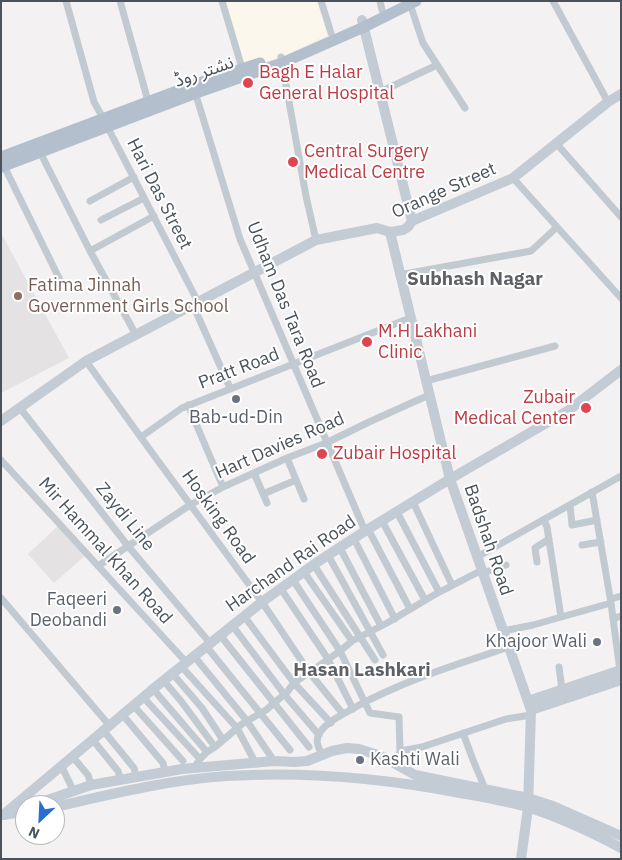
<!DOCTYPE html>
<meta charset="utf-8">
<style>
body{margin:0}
#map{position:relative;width:622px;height:860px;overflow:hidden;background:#f3f1f1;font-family:"IBM Plex Sans",sans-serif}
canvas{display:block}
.frame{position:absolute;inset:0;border:2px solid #4a535c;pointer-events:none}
.north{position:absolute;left:15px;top:795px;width:50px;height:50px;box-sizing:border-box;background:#fff;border:1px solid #b7babe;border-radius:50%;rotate:205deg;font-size:14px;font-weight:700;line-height:20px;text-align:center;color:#4a535c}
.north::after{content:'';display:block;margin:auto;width:18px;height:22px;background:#286dd5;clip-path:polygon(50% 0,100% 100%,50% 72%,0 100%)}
</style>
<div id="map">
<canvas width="622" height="860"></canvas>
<div class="frame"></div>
<div class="north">N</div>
</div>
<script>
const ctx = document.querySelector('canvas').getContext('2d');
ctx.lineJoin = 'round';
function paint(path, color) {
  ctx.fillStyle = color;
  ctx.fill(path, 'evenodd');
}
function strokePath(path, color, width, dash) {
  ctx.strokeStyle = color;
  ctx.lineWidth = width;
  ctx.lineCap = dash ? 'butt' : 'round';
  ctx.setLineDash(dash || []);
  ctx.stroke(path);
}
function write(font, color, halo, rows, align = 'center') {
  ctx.font = font + ' "IBM Plex Sans","Noto Sans Arabic",sans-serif';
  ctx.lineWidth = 4;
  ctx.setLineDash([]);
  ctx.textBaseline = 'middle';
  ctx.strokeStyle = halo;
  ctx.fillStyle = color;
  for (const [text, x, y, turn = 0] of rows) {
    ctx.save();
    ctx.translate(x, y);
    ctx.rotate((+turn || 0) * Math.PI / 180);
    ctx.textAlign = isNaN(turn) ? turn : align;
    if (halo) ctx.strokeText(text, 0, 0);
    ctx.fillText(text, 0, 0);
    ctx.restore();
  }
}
const commercial = new Path2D(`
 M 222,1 L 321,1 L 331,33 L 281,57 L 242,69 Z`);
const education = new Path2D(`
 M 1,233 L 69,358 L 1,393 Z
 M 60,524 L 87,554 L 54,583 L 28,554 Z`);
const street = new Path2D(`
 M 66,1 L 94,102 L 103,118
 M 120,1 L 148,101
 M 222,1 L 242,68
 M 321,1 L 331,33
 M 380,1 L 382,10
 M 553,1 L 608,102
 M 410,4 L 423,43 L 465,108
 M 281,57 L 306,196 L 316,240
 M 195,92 L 240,239 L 365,531
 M 380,92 L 437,65
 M 107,126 L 198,302
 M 556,143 L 621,217
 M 40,152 L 90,251 L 136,335
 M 4,166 L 61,282
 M 513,178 L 621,298
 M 90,201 L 134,177
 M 101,220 L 144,198
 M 90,251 L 154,216
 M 399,275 L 531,251 L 557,227
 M 193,305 L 230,388
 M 86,361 L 150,450 L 262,602 L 309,672 L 343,714
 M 426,381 L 555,346
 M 188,405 L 223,487
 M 20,408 L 128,546 L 210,643
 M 141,437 L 182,408 L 410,318
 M 287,458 L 304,499
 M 1,460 L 186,662
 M 254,473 L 267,503
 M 592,492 L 611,603 L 620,671
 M 263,494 L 296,480
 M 413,502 L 452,585
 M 570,505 L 572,525 L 597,520
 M 397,512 L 439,592
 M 544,520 L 547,527 L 561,617
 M 382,521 L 425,600
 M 368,529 L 410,609
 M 354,539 L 395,619
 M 582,545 L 601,542
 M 340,548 L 381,626
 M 328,555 L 383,655
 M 477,557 L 621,476
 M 537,562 L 535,548 L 549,539
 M 314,565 L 375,660
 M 98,566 L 190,505 L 223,487 L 287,458 L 326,443 L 369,422 L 429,395
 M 304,572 L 352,641
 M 483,573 L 506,565
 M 293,580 L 340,651 L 370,713 L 399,717 L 400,751 L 397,765
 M 281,589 L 328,659 L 353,709
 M 1,598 L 109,725
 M 611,599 L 621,596
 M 244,616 L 294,683 L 331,723
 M 613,619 L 621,616
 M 232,625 L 284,694 L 319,735
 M 503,631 L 533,625 L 611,603
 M 220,635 L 309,747
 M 206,646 L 290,750
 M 194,656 L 247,721 L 274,761
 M 181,666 L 237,728 L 256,764
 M 559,667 L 562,690
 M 172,673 L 202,708 L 223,740
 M 163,680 L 181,701 L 215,747
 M 153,689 L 207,752
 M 143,697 L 200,759
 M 133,705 L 183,761
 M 122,714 L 163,763 L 165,772
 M 103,730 L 134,768 L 136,777
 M 463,733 L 473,760 L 486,791
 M 92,739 L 118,771 L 121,780
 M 400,751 L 422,747 L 506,719 L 531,715
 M 322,755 C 318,747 314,739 321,731 C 328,721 342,715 352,709 C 402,681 455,665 509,647
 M 72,756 L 88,775 L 91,785
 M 61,765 L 73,790
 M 194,768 L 200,759 L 207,752 L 215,747 L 242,724 L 266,710 L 287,692 L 294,683 L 340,651 L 352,641 L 387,623 L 434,595 L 482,570`);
const secondary = new Path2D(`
 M 362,20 L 412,221
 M 390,232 L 450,479 L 531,710 L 528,808 L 521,859
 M 1,421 L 86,361 L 316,240 L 377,228 L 390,232 L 403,230 L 408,227 L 412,221 L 513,178 L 608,102 L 621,94
 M 528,701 L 621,670
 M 531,710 L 621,680
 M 33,805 L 91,785 L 182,769 L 274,761 L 295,762 L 307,761 L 332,751 L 347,748 L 359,749 L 381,756 L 415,775 L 528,798 L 553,806 L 621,836
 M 55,807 C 111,794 168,780 226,776 C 305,771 383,778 460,793 C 482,797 505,801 527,807 C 559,817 591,832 621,848
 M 3,815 L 153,689 L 262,602 L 316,563 L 365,531 L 450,479 L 569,410 L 621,370
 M 4,815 L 25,811`);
const primary = new Path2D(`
 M 1,157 L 193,85 L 260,63
 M 1,167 L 196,93 L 282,63 L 364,27 L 416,1`);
const markers = [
 [248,83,6,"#e0444e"],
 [293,162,6,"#e0444e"],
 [18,296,5,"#8d6e63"],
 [367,342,6,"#e0444e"],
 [236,399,5,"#6b7280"],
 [586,408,6,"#e0444e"],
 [322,454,6,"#e0444e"],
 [117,610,5,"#6b7280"],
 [597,642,5,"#6b7280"],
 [360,760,5,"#6b7280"]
];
const streetNames = [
 ["نشتر روڈ",204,72,-19],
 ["Orange Street",444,191,-24],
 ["Hari Das Street",159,194,63],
 ["Udham Das Tara Road",285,305,68],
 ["Pratt Road",239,369,-21],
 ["Hart Davies Road",280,446,-24],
 ["Zaydi Line",125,517,51],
 ["Hosking Road",218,517,54],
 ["Badshah Road",488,540,71],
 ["Mir Hammal Khan Road",105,551,48],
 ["Harchand Rai Road",291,564,-35]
];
const healthNames = [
 ["Bagh E Halar",259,73],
 ["General Hospital",259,94],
 ["Central Surgery",304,152],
 ["Medical Centre",304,173],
 ["M.H Lakhani",378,332],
 ["Clinic",378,353],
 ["Zubair",575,398,"right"],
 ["Medical Center",575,419,"right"],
 ["Zubair Hospital",333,454]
];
const educationNames = [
 ["Fatima Jinnah",28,286],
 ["Government Girls School",28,307]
];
const worshipNames = [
 ["Bab-ud-Din",236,418,"center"],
 ["Faqeeri",107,600],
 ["Deobandi",107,621],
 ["Khajoor Wali",587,642],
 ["Kashti Wali",370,760,"left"]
];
const neighbourhoodNames = [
 ["Subhash Nagar",475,280],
 ["Hasan Lashkari",362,671]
];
paint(commercial, '#fbf7ec');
paint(education, '#e4e2e2');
strokePath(street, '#c2cad1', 7);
strokePath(secondary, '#c3cbd5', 10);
strokePath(primary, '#b3bfcd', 11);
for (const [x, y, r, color] of markers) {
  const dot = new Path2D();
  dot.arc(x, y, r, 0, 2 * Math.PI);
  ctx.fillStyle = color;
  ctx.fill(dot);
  strokePath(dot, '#fff', 2);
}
write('18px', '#4a535c', '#fff', streetNames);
write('18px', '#be3a42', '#fff', healthNames, 'left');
write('18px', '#785e54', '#fff', educationNames, 'left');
write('18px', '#5b616d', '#fff', worshipNames, 'right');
write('bold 19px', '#5d6065', '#fff', neighbourhoodNames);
</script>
